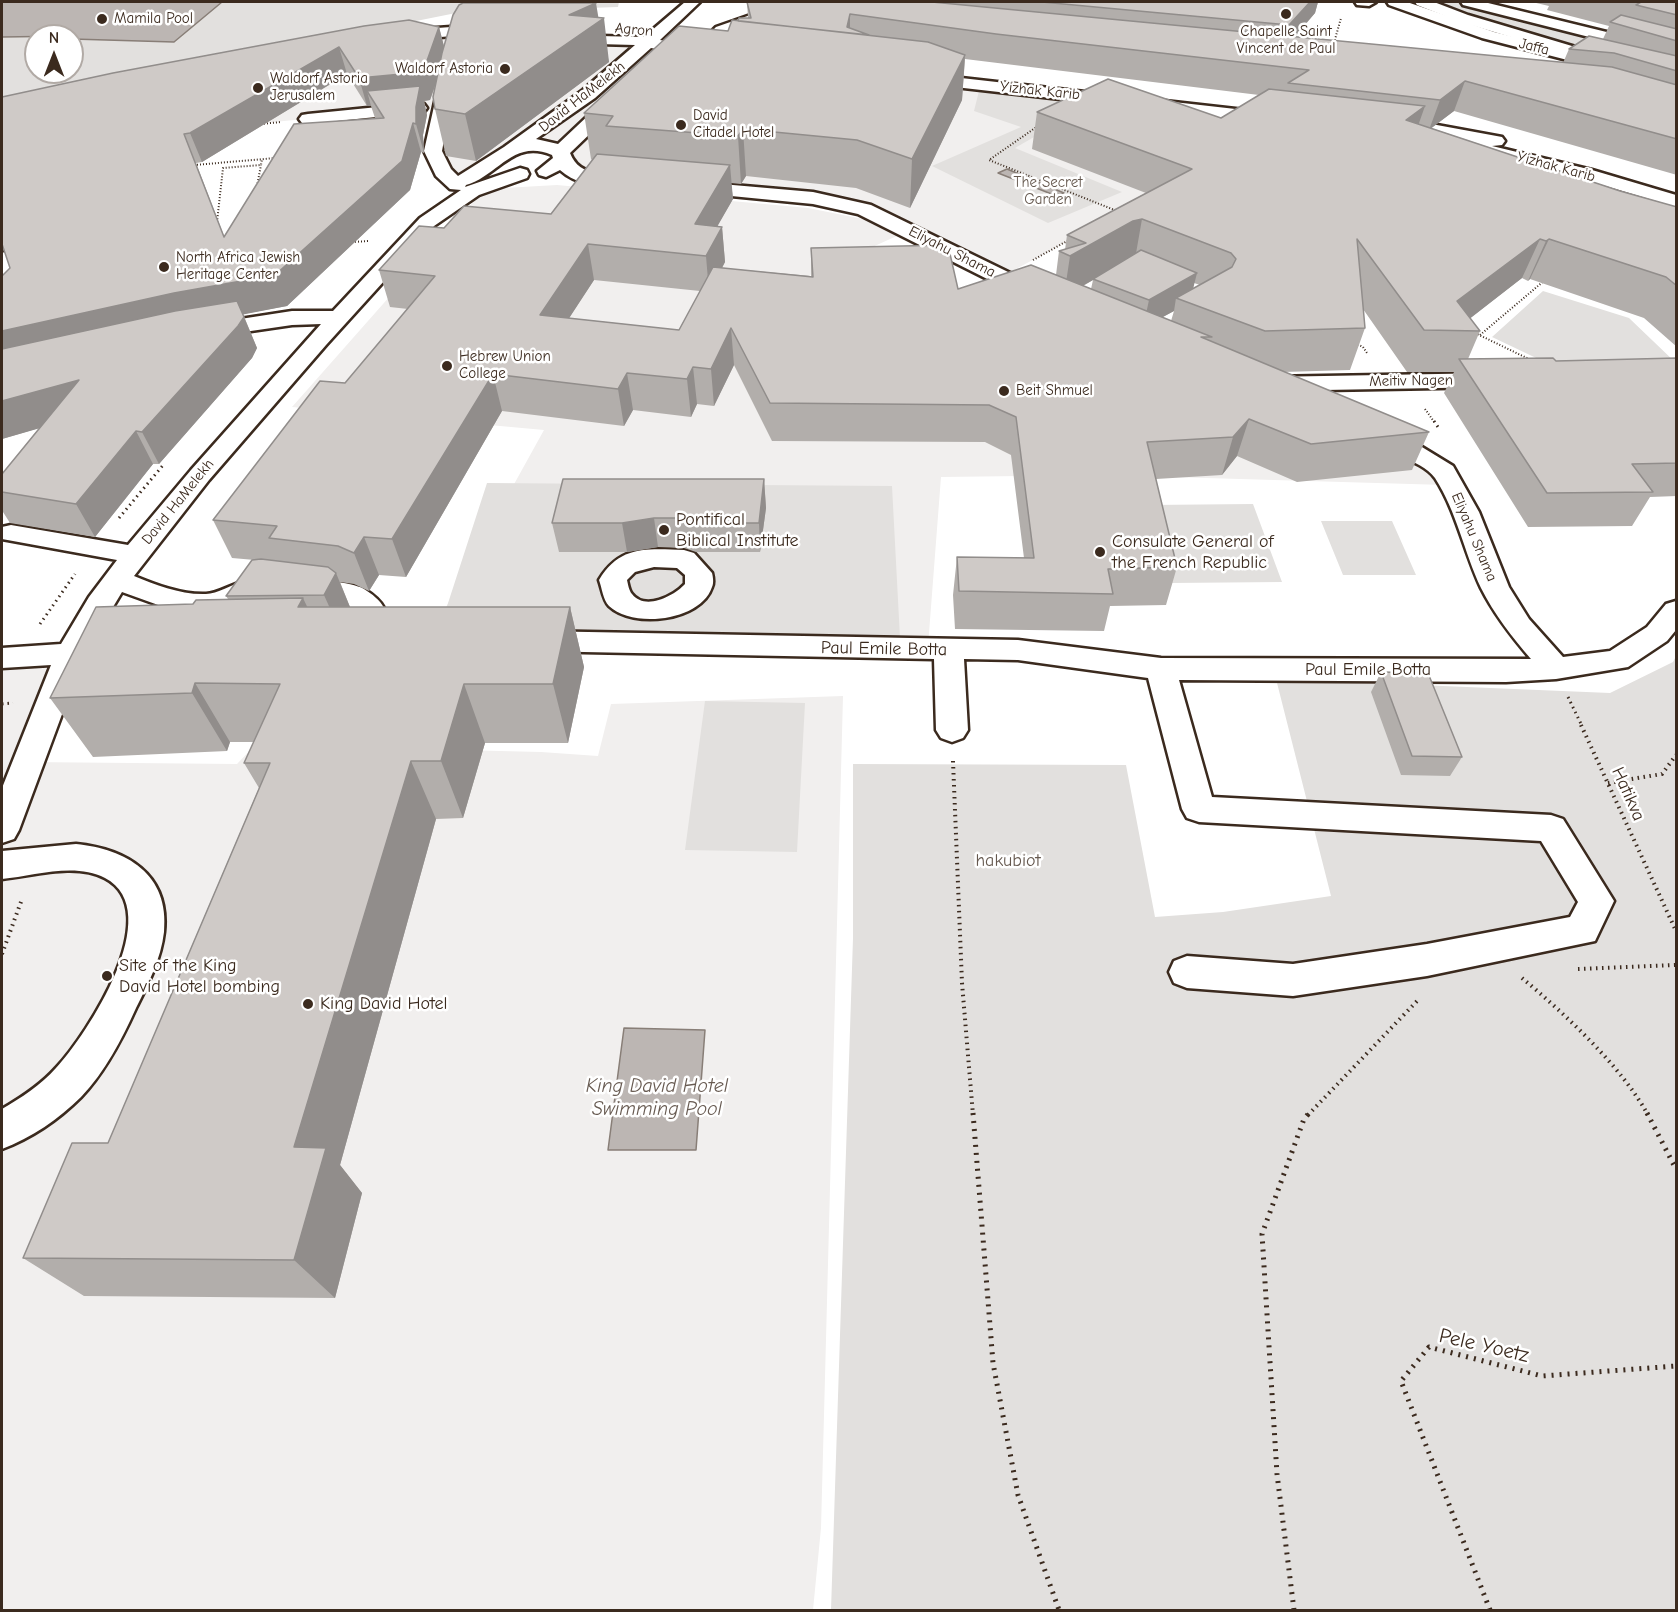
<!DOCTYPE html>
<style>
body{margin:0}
#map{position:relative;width:1678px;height:1612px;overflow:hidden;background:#fff;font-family:"Comic Neue",sans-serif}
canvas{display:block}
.frame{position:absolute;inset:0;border:3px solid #3b2a1e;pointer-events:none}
.north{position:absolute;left:24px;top:24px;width:60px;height:60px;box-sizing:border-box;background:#fff;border:2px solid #b1aaa5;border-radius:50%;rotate:0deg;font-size:16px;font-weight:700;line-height:24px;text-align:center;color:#3b2a1e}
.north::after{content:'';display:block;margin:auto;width:21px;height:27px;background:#3b2a1e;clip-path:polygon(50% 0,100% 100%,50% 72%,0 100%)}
</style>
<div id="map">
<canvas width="1678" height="1612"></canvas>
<div class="frame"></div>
<div class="north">N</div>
</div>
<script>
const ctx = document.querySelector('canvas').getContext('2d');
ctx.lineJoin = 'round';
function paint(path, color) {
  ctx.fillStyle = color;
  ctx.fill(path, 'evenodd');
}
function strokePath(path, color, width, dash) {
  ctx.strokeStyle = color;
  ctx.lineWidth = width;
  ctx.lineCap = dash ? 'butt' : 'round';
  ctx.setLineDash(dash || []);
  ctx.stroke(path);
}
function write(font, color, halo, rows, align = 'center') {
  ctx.font = font + ' "Comic Neue",sans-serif';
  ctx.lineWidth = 5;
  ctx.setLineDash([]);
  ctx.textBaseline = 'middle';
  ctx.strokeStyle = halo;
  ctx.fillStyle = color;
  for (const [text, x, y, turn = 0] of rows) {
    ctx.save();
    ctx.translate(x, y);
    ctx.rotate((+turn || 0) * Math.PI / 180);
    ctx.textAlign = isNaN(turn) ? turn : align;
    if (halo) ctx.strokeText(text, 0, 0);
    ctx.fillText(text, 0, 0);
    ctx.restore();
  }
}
const built = new Path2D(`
 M 455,37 L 608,38 L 1219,114 L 1213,163 L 1001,277 L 864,209 L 608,181 L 534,145 L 457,185 L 443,172 L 440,106 L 149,134 L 421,39 Z
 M 557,185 L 808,208 L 868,220 L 899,235 L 768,294 L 1417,463 L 1445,485 L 1103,475 L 941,477 L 928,646 L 425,645 L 544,430 L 292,407 L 474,201 L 481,195 L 504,188 Z
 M 71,653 L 27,762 L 237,764 L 255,745 L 541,752 L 598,756 L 611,704 L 843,696 L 821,1528 L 813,1610 L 2,1610 L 2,658 Z`);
const green = new Path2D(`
 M 2,2 L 469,2 L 461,12 L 2,104 ZM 36,36 L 72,36 L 72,72 L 36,72 Z
 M 477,2 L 619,2 L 618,7 L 469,12 Z
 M 1437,2 L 1479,2 L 1676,56 L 1583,48 L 1483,18 Z
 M 980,87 L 1375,134 L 1504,158 L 1676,206 L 1676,243 L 1041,133 L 1015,148 L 1122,192 L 1048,223 L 932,166 L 1021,127 L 974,111 Z
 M 1543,291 L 1629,318 L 1676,363 L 1553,366 L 1492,337 Z
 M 487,483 L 892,486 L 900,638 L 438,634 Z
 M 1253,504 L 1282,582 L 1171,583 L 1149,505 Z
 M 1321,521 L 1392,521 L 1416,575 L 1343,575 Z
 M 1676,656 L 1676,1610 L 831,1610 L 853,938 L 853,764 L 1126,765 L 1155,917 L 1223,912 L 1331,896 L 1276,679 L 1610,693 L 1673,662 Z
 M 705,701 L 805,703 L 797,852 L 685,850 Z`);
const water = new Path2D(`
 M 2,2 L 222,2 L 174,42 L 72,39 L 72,36 L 2,37 Z
 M 1007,169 L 1064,193 L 1054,195 L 998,173 Z
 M 624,1028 L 705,1030 L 696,1150 L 608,1150 Z`);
const pathFar3 = new Path2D(`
 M 1334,43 L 1341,18
 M 261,124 L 281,122
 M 1038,126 L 989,160 L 1117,211
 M 194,165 L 276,158
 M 257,186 L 261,165
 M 217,222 L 223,168 L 261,165 L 262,159
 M 352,242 L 369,241
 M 1033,260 L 1069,240
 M 1475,333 L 1531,360
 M 1480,335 L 1545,280
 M 1355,343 L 1363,347 L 1367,353
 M 1425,409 L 1435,423`);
const pathFar2 = new Path2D(`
 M 1434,421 L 1440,430
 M 119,518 L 164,464
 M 40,624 L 75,574
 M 1568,697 L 1582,726
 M 2,704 L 13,703`);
const pathFar1 = new Path2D(`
 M 1581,725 L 1676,931
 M 953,761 L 962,983 L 973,1115
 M 1608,783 L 1662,774 L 1676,755
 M 2,954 L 22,899
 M 1578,969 L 1676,965
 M 1522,978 C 1564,1013 1622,1067 1648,1115
 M 1308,1115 L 1418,1000`);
const path = new Path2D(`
 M 973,1113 L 993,1363 L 1018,1495 L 1059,1610
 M 1647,1113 L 1676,1169
 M 1294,1610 L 1277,1474 L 1262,1234 L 1304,1119 L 1309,1113
 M 1490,1610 L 1401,1381 L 1429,1347 L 1542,1376 L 1676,1366`);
const minor = new Path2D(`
 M 685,2 L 700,2 L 660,40 L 708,49 L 710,52 L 708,55 L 702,57 L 651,48 L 595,98 L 536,139 L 558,144 L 612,93 L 624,93 L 627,97 L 624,101 L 570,153 C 580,179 607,172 630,178 L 632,182 L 630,186 C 609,191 576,185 560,170 L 546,177 L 539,175 L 537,171 L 553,158 L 552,155 C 513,138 498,176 466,185 L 465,187 L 520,168 L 527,170 L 529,174 L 527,178 L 479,195 L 434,226 L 326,345 L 209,480 L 134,576 C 156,585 181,595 206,594 C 217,594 232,584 245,581 C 269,577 344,578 364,589 C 372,594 380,600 384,608 L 380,620 L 362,650 L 352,653 L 342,650 L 337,643 L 355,611 C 332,593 258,592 232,605 C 212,616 203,642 179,635 L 175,628 L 188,610 L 161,606 L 122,592 L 92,642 L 116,641 L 126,644 L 131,651 L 126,658 L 81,663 L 19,830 L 14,839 L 2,843 L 2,788 L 51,665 L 2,668 L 2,648 L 61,644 L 89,597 L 117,560 L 2,539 L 2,527 L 11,525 L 128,545 L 191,470 L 321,324 L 292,325 L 203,338 L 195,336 L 192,331 L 195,326 L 292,311 L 333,311 L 420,218 L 461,190 L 450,189 L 436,176 L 424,151 L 441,75 L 453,75 L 455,79 L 442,151 L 451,169 L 458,176 L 504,147 L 583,90 L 635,45 L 560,43 L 554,41 L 552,38 L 554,35 L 644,37 Z
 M 1355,2 L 1376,2 L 1369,6 L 1357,5 Z
 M 1387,2 L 1407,2 L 1494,32 L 1676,78 L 1676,88 L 1482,38 L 1389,5 Z
 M 1461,2 L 1484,2 L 1676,49 L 1676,59 L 1463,5 Z
 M 759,12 L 773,12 L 781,17 L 778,20 L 761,22 L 721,35 L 713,30 L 716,27 Z
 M 493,24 L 501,29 L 498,32 L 395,41 L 387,36 L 395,31 Z
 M 917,73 L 1271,113 L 1277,114 L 1280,118 L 1277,122 L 1271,123 L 911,82 L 909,78 L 911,74 Z
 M 418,103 L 424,104 L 427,108 L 424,112 L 308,124 L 302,123 L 299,119 L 302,115 L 308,114 Z
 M 1388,116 L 1502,137 L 1505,141 L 1502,145 L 1492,146 L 1592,170 L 1676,195 L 1676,207 L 1579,178 L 1465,150 L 1462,146 L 1468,141 L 1382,125 L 1379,121 L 1382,117 Z
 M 687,181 L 813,192 L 871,205 L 1047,291 L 1050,296 L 1047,301 L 1039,302 L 1031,301 L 858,214 L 813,204 L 680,191 L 677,187 L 680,183 Z
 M 2,252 L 9,254 L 12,258 L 25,300 L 10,313 L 2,315 Z
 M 1495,373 L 1503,375 L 1507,380 L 1503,385 L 1495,387 L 1267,391 L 1259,389 L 1255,384 L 1259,379 L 1267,377 Z
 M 1378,428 L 1417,444 L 1453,466 L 1479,512 L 1509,587 L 1529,619 L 1563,657 L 1610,651 L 1647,627 L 1666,604 L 1676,601 L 1676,630 L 1667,641 L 1628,667 L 1556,679 L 1506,682 L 1179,680 L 1212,797 L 1551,815 L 1563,819 L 1614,901 L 1595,941 L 1427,976 L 1293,996 L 1187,988 L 1174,983 L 1169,972 L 1174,961 L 1187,956 L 1293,964 L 1427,944 L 1570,917 L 1578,902 L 1541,841 L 1199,822 L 1187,818 L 1182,809 L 1148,678 L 1018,660 L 964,659 L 968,730 L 963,738 L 952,742 L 941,738 L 936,730 L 934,659 L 534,651 L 524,648 L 519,641 L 524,634 L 534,631 L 1018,640 L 1161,658 L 1531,659 C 1512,637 1494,614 1481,588 C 1464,552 1457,512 1435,478 C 1421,458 1379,454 1366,435 L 1369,430 Z
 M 684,550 L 694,553 L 712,573 C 713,577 714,583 712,587 C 701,621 633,629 609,606 C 603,600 602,588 599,580 C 620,545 647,549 684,550 ZM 654,567 L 677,568 L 685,575 L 685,584 C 674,596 645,611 632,594 C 629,591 628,584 627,580 L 635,572 Z
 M 76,844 C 126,849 170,874 164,932 C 161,959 148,984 136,1008 C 122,1039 105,1072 81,1097 C 59,1119 31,1138 2,1149 L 2,1109 C 21,1098 41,1085 56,1068 C 87,1035 168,911 105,878 C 75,862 33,876 2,879 L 2,851 Z`);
const highway = new Path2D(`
 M 1415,2 L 1434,2 L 1468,15 L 1676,77 L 1676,87 L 1458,21 L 1417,5 Z`);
const wall = new Path2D(`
 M 747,2 L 1318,2 L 1315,13 L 1295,37 L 1563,63 L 1569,49 L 1603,39 L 1609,26 L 1547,10 L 1549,6 L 1532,2 L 1677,2 L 1677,175 L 1454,111 L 1431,128 L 1620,191 L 1677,207 L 1677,347 L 1644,318 L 1530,279 L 1528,281 L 1522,278 L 1470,318 L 1480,331 L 1468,359 L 1556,361 L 1677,358 L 1677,496 L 1650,497 L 1632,526 L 1528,527 L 1444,393 L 1454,372 L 1407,372 L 1363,309 L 1365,328 L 1350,370 L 1283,372 L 1429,432 L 1412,470 L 1297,482 L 1237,456 L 1222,475 L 1156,479 L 1177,567 L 1166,605 L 1110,606 L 1104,631 L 955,629 L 953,595 L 957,557 L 1024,558 L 1011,455 L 985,442 L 772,441 L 734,365 L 714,406 L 697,404 L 691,417 L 633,410 L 624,426 L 502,411 L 406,577 L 379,575 L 369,591 L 354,584 L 340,582 L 350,607 L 570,607 L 584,667 L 568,743 L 485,743 L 463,818 L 436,819 L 340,1165 L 362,1193 L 335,1298 L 84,1296 L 23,1258 L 108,1143 L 259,788 L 244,763 L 254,742 L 230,742 L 227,751 L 93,757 L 50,698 L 193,604 L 228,599 L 226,596 L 255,560 L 232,558 L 213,520 L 345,383 L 408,309 L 390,307 L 379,270 L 444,228 L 551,214 L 592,160 L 591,159 L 584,113 L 728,31 L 738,21 L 748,18 ZM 965,59 L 1259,95 L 1221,118 L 1037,112 L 1032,149 L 1146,193 L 1067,235 L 1065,250 L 1059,251 L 1056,275 L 958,289 L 811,248 L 811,276 L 722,268 L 725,262 L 722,227 L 717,226 L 733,199 L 731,183 L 741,184 L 746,176 L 856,188 L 910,208 L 962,100 ZM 594,280 L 700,291 L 679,330 L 569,318 ZM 1093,280 L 1091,289 L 1083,286 ZM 1194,283 L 1200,285 L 1193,288 ZM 1174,311 L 1171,321 L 1162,317 Z
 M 598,18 L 609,62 L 476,161 L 446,156 L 435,109 L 436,84 L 430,100 L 424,101 L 427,115 L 423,135 L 424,153 L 421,152 L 410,190 L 287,306 L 243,314 L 257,348 L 252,358 L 159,464 L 153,464 L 95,537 L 10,523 L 3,512 L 2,515 L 2,474 L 39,428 L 2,439 L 2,276 L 10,268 L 4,250 L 2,251 L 2,97 L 439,27 L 444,47 ZM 347,74 L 367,106 L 371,106 L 375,118 L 224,236 L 196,163 L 202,162 Z
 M 764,479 L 766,508 L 760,552 L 696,552 L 684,548 L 658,547 L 627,552 L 559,552 L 552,523 Z
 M 1381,672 L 1462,757 L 1450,776 L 1401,775 L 1371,692 Z`);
const shadedWall = new Path2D(`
 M 1310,2 L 1318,2 L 1315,13 L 1282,51 L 1289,25 Z
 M 596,3 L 599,21 L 604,18 L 609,62 L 476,161 L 465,114 L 569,15 Z
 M 850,14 L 850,34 L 847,27 Z
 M 439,27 L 446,54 L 430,100 L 424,101 L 427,115 L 423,135 L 424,153 L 416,124 L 367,91 L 371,106 L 367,106 L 359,78 Z
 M 339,47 L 347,74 L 202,162 L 190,133 Z
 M 965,55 L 962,100 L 910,208 L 912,159 Z
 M 1465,81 L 1454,111 L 1429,130 L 1440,100 Z
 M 1425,106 L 1412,143 L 1406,120 Z
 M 413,123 L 421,152 L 410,190 L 287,306 L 189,325 L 2,367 L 2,331 L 174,293 Z
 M 743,129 L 746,176 L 741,184 L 738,136 Z
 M 730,165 L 733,199 L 701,255 L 695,224 Z
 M 1142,219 L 1135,259 L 1093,279 L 1093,280 L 1064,296 L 1070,256 L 1133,221 Z
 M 722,227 L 725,262 L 709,292 L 706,256 Z
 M 1540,239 L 1522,278 L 1454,331 L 1457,301 Z
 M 1549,239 L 1530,279 L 1528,281 L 1546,241 Z
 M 588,244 L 594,280 L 547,352 L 540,315 Z
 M 1197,273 L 1190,301 L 1176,298 L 1174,311 L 1143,328 L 1149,300 Z
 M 244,317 L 257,348 L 252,358 L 159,464 L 142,432 Z
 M 731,328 L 734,365 L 714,406 L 711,369 Z
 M 693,367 L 697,404 L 691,417 L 687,379 Z
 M 627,373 L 633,410 L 624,426 L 618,389 Z
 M 493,374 L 502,411 L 406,577 L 392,539 Z
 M 79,380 L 96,412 L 2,439 L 2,401 Z
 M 1249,419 L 1237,456 L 1222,475 L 1233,437 Z
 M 136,431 L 153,464 L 95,537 L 76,504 Z
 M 764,479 L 766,508 L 760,552 L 759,523 Z
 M 654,518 L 658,547 L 627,552 L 622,523 Z
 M 364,537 L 379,575 L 369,591 L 354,553 Z
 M 336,573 L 352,612 L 341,633 L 324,595 Z
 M 303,598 L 331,657 L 298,607 Z
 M 570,607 L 584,667 L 568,743 L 553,684 Z
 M 195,683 L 230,742 L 227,751 L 192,693 Z
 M 464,684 L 485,743 L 463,818 L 441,761 Z
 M 411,761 L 436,819 L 340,1165 L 362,1193 L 335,1298 L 294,1260 L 294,1147 Z`);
const building = new Path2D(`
 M 747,2 L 932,2 L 1612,67 L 1677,85 L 1677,139 L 1465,81 L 1440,100 L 1288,83 L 1309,70 L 996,34 L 850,14 L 847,27 L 869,35 L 738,21 L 739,18 L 751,18 Z
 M 1042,2 L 1310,2 L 1289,25 Z
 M 1639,2 L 1677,2 L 1677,15 L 1636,5 L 1641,2 Z
 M 463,3 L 596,3 L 569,15 L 604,18 L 465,114 L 435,109 L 433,97 L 442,53 L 453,15 L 459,5 Z
 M 1621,15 L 1677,29 L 1677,41 L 1610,22 Z
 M 409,20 L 439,27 L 423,72 L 359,78 L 339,47 L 190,133 L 184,134 L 224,237 L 294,124 L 384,118 L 367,91 L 420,86 L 416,107 L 416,124 L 413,123 L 402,161 L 275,275 L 174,293 L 2,331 L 2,276 L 10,268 L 2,244 L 2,97 L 113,73 L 364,26 Z
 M 732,20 L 928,42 L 965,55 L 912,159 L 857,140 L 743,129 L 738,136 L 606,126 L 613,116 L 584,113 L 679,26 L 728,31 Z
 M 1589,36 L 1677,56 L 1677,71 L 1614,53 L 1569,49 Z
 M 1108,79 L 1221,118 L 1269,89 L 1425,106 L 1406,120 L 1620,191 L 1677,207 L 1677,286 L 1666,277 L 1549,239 L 1546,241 L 1540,239 L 1457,301 L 1480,331 L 1424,330 L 1357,239 L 1365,328 L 1265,331 L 1176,298 L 1232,267 L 1236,259 L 1231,253 L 1142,219 L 1133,221 L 1070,256 L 1059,251 L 1086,243 L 1067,235 L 1192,169 L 1037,112 Z
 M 597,154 L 730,165 L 695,224 L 722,227 L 706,256 L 588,244 L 540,315 L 679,330 L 713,267 L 813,277 L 811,248 L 948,245 L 958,289 L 1031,265 L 1212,337 L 1201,337 L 1429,432 L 1311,444 L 1249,419 L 1233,437 L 1147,442 L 1177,567 L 1108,569 L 1113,594 L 959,591 L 957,557 L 1034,558 L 1016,417 L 989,405 L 770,403 L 731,328 L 711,369 L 693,367 L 687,379 L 627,373 L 618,389 L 493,374 L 392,539 L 364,537 L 354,553 L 338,546 L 269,538 L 277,526 L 213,520 L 320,381 L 345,383 L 435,276 L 379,270 L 419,226 L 444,228 L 464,206 L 551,214 Z
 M 1141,250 L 1197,273 L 1149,300 L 1093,279 Z
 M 237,301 L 244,317 L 238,326 L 142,432 L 136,431 L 76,504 L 2,492 L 2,474 L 79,380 L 2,401 L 2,349 L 175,311 Z
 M 1553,358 L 1556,361 L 1677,358 L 1677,463 L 1632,464 L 1653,492 L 1547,493 L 1459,359 Z
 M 563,479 L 764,479 L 759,523 L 693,523 L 680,518 L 654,518 L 622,523 L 552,523 Z
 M 261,559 L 328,567 L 336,573 L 324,595 L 226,596 L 252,560 Z
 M 303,598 L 298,607 L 570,607 L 553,684 L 464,684 L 441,761 L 411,761 L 294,1147 L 326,1148 L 294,1260 L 23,1258 L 72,1143 L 108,1143 L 270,763 L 244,763 L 280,684 L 195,683 L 192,693 L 50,698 L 96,607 L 193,604 L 196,600 Z
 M 1381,672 L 1428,673 L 1462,757 L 1412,756 Z`);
const markers = [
 [1286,14,6,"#3b2a1e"],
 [102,19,6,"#3b2a1e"],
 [505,69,6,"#3b2a1e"],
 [258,88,6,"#3b2a1e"],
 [681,125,6,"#3b2a1e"],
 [164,267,6,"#3b2a1e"],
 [447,366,6,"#3b2a1e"],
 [1004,391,6,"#3b2a1e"],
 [664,530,6,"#3b2a1e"],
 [1100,552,6,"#3b2a1e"],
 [107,976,6,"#3b2a1e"],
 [308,1004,6,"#3b2a1e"]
];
const farPoinames = [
 ["Mamila Pool",114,19],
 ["Chapelle Saint",1286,32,"center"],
 ["Vincent de Paul",1286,49,"center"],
 ["Waldorf Astoria",493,69,"right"],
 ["Waldorf Astoria",270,79],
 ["Jerusalem",270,96],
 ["David",693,116],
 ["Citadel Hotel",693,133],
 ["North Africa Jewish",176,258],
 ["Heritage Center",176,275],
 ["Hebrew Union",459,357],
 ["College",459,374],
 ["Beit Shmuel",1016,391]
];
const farStreetnames = [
 ["Agron",634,30,5],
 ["Jaffa",1534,47,14],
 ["Yizhak Karib",1040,91,6],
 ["David HaMelekh",582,97,-38],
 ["Yizhak Karib",1556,167,15],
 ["Eliyahu Shama",952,252,27],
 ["Meitiv Nagen",1411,381,-1],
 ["David HaMelekh",178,502,-51],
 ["Eliyahu Shama",1474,537,67]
];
const farParknames = [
 ["The Secret",1048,183],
 ["Garden",1048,200]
];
const poiNames = [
 ["Pontifical",676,520],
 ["Biblical Institute",676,541],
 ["Consulate General of",1112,542],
 ["the French Republic",1112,563],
 ["Site of the King",119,966],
 ["David Hotel bombing",119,987],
 ["King David Hotel",320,1004]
];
const streetNames = [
 ["Paul Emile Botta",884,649,1],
 ["Paul Emile Botta",1368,670],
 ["Hatikva",1628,794,66]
];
const parkNames = [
 ["hakubiot",1008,861]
];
const waterNames = [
 ["King David Hotel",657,1086],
 ["Swimming Pool",657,1109]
];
const nearStreetnames = [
 ["Pele Yoetz",1484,1346,13]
];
paint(built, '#f1efee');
paint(green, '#e2e0de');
paint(water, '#bcb6b3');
strokePath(water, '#887e77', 1.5);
strokePath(minor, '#3b2a1e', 5);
strokePath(highway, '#3b2a1e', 5);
strokePath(pathFar3, '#3b2a1e', 2, [1, 2]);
strokePath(pathFar2, '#3b2a1e', 3, [1.5, 4]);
strokePath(pathFar1, '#3b2a1e', 4, [1.5, 4.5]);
strokePath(path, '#3b2a1e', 5, [2, 6]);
paint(minor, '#fff');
paint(highway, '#fff');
paint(wall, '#b2aeab');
paint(shadedWall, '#918d8b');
paint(building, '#cfcac7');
strokePath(building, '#918d8b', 1.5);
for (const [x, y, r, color] of markers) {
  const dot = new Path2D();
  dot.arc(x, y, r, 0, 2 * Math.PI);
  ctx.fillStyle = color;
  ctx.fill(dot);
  strokePath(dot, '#fff', 2);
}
write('15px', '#3b2a1e', '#fff', farPoinames, 'left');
write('15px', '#3b2a1e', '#fff', farStreetnames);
write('15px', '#65584e', '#fff', farParknames);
write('18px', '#3b2a1e', '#fff', poiNames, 'left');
write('18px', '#3b2a1e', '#fff', streetNames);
write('18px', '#65584e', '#fff', parkNames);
write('italic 20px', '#685b52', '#fff', waterNames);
write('21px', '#3b2a1e', '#fff', nearStreetnames);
</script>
